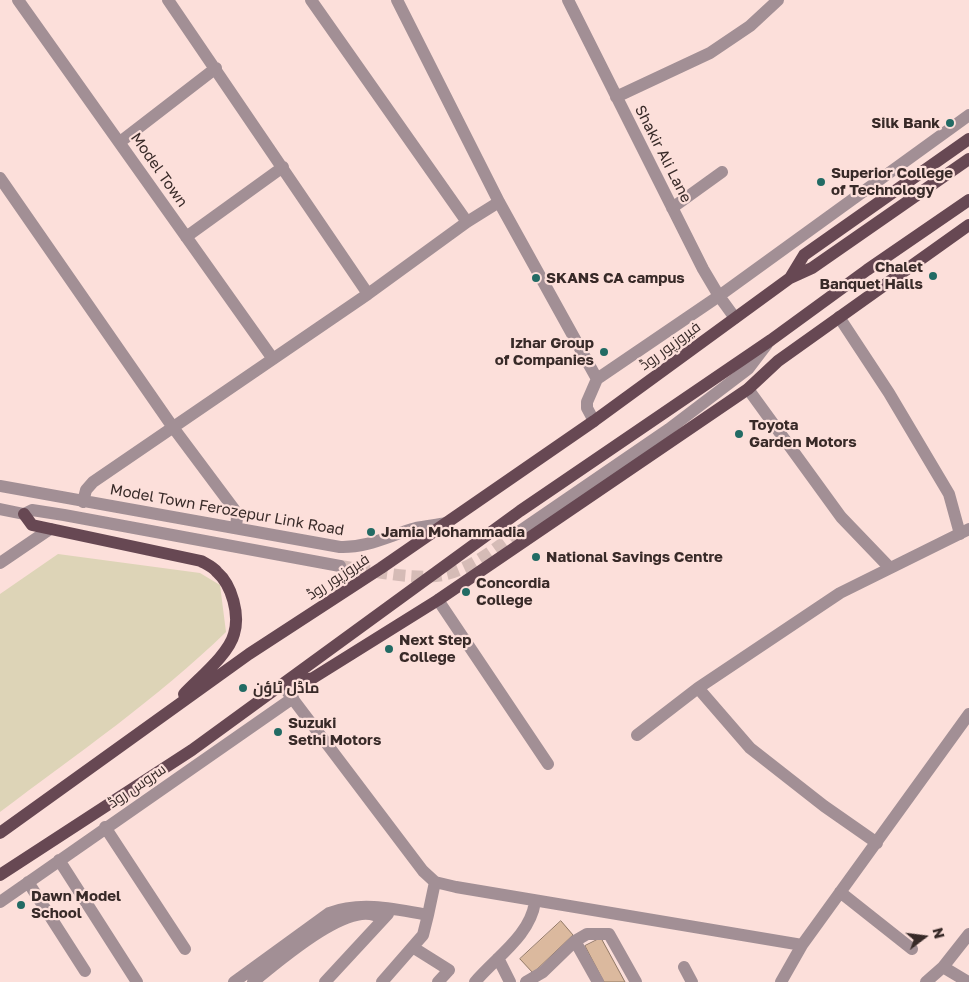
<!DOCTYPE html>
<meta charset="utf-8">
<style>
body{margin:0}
#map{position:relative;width:969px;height:982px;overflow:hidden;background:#fcdfda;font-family:"Golos Text",sans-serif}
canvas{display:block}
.north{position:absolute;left:899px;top:912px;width:50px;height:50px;-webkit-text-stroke:4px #fcdfda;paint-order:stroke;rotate:75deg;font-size:14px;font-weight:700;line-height:20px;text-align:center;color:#382a28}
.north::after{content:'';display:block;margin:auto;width:18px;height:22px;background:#382a28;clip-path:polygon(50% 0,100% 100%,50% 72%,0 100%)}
</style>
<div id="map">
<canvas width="969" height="982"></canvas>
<div class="north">N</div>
</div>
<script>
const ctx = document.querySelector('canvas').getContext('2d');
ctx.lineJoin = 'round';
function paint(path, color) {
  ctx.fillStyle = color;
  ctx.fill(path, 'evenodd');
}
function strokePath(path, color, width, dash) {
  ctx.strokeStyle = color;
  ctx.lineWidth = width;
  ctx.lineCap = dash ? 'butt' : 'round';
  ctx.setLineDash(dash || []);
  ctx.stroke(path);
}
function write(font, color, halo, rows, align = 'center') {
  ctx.font = font + ' "Golos Text",Cairo,sans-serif';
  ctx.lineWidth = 4.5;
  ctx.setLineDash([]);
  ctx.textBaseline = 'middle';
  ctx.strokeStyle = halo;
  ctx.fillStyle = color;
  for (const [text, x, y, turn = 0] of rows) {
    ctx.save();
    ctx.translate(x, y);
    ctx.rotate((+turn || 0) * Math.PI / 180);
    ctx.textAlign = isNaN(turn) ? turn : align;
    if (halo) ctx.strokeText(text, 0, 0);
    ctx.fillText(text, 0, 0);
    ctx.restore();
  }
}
const green = new Path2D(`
 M 58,554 L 200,573 L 220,585 L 226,632 C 157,699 77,754 0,812 L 0,594 Z`);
const building = new Path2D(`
 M 561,921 L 573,935 L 533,973 L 520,959 Z
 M 601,938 L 625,982 L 604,982 L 585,946 Z`);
const minorTunnel = new Path2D(`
 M 340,566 C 369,570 420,582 447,574 C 474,567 498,546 520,531`);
const minor = new Path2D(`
 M 18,0 L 273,359
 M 168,0 L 368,294
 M 311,0 L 467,222
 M 397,0 L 499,202 L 597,379
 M 568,0 L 703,269 L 719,296 L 735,318
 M 616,97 L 710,53 L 750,26 L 778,0
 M 120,142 L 216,68
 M 0,178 L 172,426 L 234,509 L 237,517 L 236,528
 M 672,208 L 722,172
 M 186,237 L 283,167
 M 839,317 L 889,393 L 949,494 L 960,534
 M 748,389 L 841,517 L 889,567
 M 594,421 L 587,408 L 587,402 L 597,379 L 719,296 L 969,115
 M 0,486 L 340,547 C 368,548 390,535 416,528 C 426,526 437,525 447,523
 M 83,502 L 86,490 L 93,482 L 368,294 L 467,222 L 499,202
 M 0,509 L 24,514 L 32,510 L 64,515 L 340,566
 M 520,531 L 669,429 L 748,369 L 767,344
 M 0,563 L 50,529
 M 438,600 L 548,764
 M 283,686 L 423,871 L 435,882 L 456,887 L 802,945
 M 698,688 L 750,748 L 824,806 L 877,843
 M 637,735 L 698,688 L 840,593 L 969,529
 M 105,827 L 185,949
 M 59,860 L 137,982
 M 28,882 L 85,971
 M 840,892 L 912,949
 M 0,902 L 293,698
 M 575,941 L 598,982
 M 414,948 L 449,970 L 438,982
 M 498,958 L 510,982
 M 684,967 L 692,982
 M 943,967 L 968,982
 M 234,982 L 329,913 C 361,901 395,909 428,915 L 435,882
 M 253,982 C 276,964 355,893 382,920
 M 325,982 L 388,914
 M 382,982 L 423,935 L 428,915
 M 475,982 C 496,957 530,936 535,902
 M 526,982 L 543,972 L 575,941 L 587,934 L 609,934 L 636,982
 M 781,982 L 802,945 L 969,714
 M 926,982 L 943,967 L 969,934`);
const major = new Path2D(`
 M 790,278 L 804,255 L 969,139
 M 24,514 L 32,525 L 201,561 C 206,564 213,567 217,572 C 232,585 240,615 234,634 C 229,654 199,678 184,694
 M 288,684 L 313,678 L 438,600 L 748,389 L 778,361 L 969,225
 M 0,833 L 249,654 L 381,568 L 594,421 L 790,278 L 812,268 L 969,159
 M 0,875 L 192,750 L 520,511 L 771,340 L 867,270 L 969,200`);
const markers = [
 [950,123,5,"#226b64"],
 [821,182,5,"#226b64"],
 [933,276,5,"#226b64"],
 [536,278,5,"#226b64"],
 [604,352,5,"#226b64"],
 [739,434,5,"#226b64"],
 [371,532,5,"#226b64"],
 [536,557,5,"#226b64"],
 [466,592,5,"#226b64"],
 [389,649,5,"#226b64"],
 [243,688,5,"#226b64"],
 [278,732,5,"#226b64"],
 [21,905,5,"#226b64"]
];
const poiNames = [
 ["Silk Bank",940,123,"right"],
 ["Superior College",831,173],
 ["of Technology",831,190],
 ["Chalet",923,267,"right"],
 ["Banquet Halls",923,284,"right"],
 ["SKANS CA campus",546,278],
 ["Izhar Group",594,343,"right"],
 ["of Companies",594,360,"right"],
 ["Toyota",749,425],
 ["Garden Motors",749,442],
 ["Jamia Mohammadia",381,532],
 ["National Savings Centre",546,557],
 ["Concordia",476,583],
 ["College",476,600],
 ["Next Step",399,640],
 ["College",399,657],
 ["ماڈل ٹاؤن",253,688],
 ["Suzuki",288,723],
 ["Sethi Motors",288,740],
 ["Dawn Model",31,896],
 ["School",31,913]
];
const streetNames = [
 ["Shakir Ali Lane",663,154,63],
 ["Model Town",159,170,55],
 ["فیروزپور روڈ",670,346,-36],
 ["Model Town Ferozepur Link Road",227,510,10],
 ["فیروزپور روڈ",338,577,-33],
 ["سروس روڈ",137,786,-34]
];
paint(green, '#ddd4b7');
paint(building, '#dbb99e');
strokePath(building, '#907865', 1);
strokePath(minorTunnel, '#d5bbb6', 12, [12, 6]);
strokePath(minor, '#a28f95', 12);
strokePath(major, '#674853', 12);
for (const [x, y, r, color] of markers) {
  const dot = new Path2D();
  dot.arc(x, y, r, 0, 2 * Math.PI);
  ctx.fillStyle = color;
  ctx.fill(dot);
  strokePath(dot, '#fcdfda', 2);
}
write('bold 15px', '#382a28', '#fcdfda', poiNames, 'left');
write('15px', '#382a28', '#fcdfda', streetNames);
</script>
